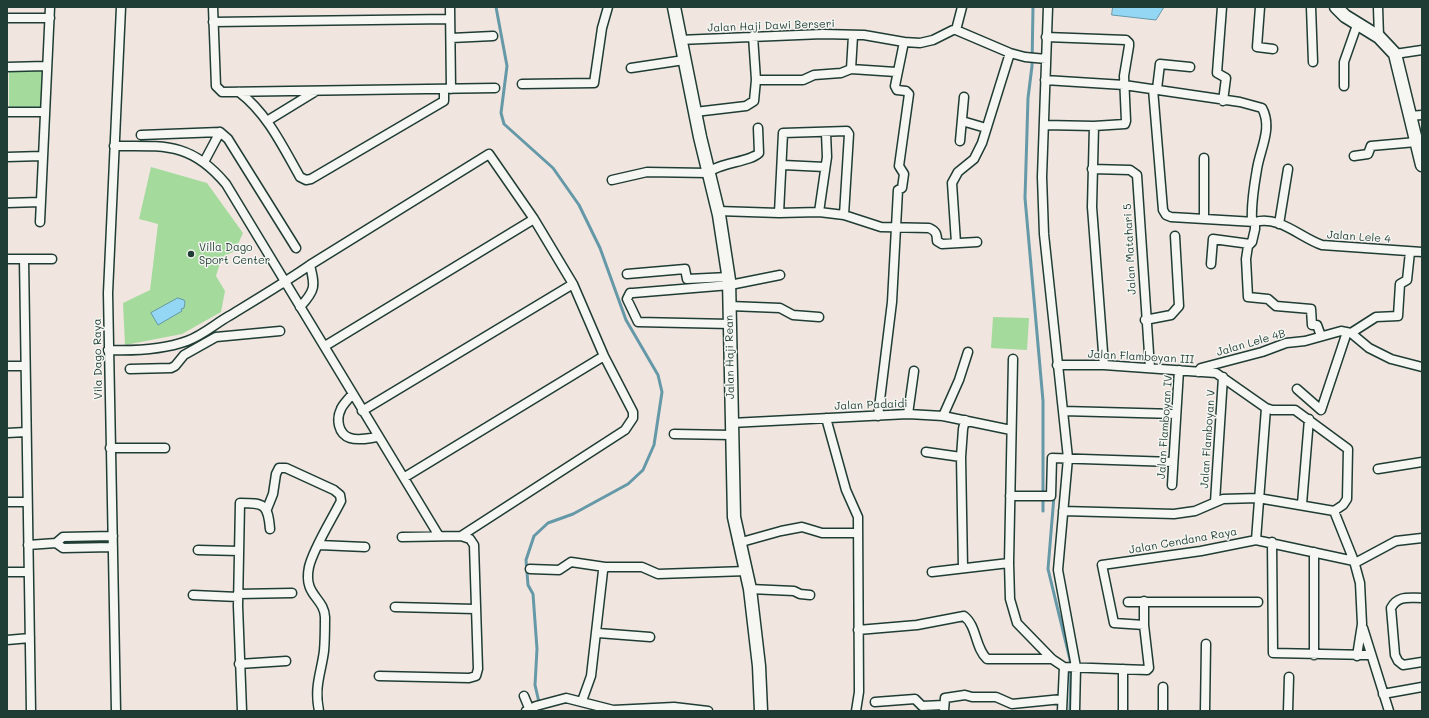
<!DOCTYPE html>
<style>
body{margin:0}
#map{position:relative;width:1429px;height:718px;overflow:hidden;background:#f1e5e0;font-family:Mali,sans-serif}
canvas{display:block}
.frame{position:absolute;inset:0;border:8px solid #1f3d34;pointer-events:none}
</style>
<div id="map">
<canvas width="1429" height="718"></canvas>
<div class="frame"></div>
</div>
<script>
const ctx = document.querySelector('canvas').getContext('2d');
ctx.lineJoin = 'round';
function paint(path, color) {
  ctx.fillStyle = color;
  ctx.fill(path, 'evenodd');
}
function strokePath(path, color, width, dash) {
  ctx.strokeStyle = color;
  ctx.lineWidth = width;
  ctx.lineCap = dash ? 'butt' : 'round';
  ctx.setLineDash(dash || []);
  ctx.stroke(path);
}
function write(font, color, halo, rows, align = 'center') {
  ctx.font = font + ' Mali,sans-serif';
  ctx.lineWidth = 3;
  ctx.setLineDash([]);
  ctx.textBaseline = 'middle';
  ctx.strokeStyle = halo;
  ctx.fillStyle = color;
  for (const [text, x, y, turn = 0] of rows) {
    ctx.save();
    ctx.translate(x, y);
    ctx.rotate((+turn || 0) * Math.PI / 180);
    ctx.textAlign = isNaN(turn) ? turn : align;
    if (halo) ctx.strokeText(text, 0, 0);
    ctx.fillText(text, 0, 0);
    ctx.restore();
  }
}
const green = new Path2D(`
 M 43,71 L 42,108 L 9,108 L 9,72 Z
 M 151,167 L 207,183 L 243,233 L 235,251 L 222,257 L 216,276 L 225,291 L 221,312 L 182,334 L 125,345 L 123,303 L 150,290 L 158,224 L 139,219 Z
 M 993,317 L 1029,318 L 1027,350 L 991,348 Z`);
const water = new Path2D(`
 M 1113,7 L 1164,7 L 1156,20 L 1112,15 Z
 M 178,298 L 184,300 L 185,302 L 184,308 L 181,309 L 182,311 L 158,325 L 151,313 Z`);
const stream = new Path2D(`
 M 496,7 L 507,66 L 501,113 L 504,124 L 553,168 L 579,205 L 600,248 L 626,320 L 658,375 L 662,392 L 654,445 L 643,470 L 628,484 L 573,514 L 548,523 L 534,536 L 526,560 L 528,585 L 533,594 L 537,649 L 535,685 L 541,711
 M 1033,7 L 1032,66 L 1028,98 L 1025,198 L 1043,401 L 1043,511
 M 1054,496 L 1048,569 L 1071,664 L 1070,711`);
const street = new Path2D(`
 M 213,7 L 216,86 L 222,92 L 495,88
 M 450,7 L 451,89
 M 1048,7 L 1042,177 L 1044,234 L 1068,458 L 1058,570 L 1076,667 L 1075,711
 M 1222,7 L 1217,73 L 1226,78 L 1223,101
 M 1260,7 L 1257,47 L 1273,49
 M 1311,7 L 1313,62
 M 1378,7 L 1379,37
 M 7,18 L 50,18
 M 213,22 L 450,19
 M 956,30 L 962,7
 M 451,38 L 493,36
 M 679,40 L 823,34 L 864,35 L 904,42 L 920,43 L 933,40 L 953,30 L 956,30 L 1010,53 L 1025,57 L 1046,59
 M 1395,54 L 1422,50
 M 7,67 L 46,66
 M 631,68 L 684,60
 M 851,69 L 896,72
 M 756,80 L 803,80 L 814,75 L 841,73 L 851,69 L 853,36
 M 1045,80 L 1124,85 L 1240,102 L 1262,108 C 1273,128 1260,149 1257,169 C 1254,186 1251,204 1252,221
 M 522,84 L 594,83 L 602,28 L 608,7
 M 1344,86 L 1344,62 L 1357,25
 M 1153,89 L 1163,210 L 1166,215 L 1171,217 L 1255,222 C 1279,215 1301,238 1322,245 L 1422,252
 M 1157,89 L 1160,64 L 1190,67
 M 239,92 C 267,113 283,147 300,177 L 306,180 L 311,179 L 444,101 L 444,89
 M 7,112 L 44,112
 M 695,112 L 746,106 L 754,101 L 756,80 L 753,36
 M 1409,116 L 1422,115
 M 267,121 L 316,91
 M 962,121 L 986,128
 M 1044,125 L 1094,126 L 1125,124 L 1126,121 L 1124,76 L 1129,46 L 1129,43 L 1126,40 L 1046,37
 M 1094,126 L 1092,207 L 1104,365
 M 141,135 L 220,132 L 228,139 L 296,248
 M 960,141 L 964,97
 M 114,146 C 165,146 191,142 226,184 L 439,536
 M 1354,156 L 1368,154 L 1371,146 L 1416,142
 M 7,157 L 42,156
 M 204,162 L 220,132
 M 783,165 L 825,167
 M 1092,169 L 1130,170 L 1137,175 L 1150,368
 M 612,180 L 647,172 L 708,173 C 718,163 750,162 759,153 L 758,128
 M 7,203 L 40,202
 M 718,211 L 779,213 L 819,212 L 844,215 L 881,227 L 929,228 C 936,231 937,234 937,241 L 942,244 L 977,242
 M 819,212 L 827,157 L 826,133
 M 779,213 L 783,133 L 847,131 L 849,134 L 844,215
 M 1204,218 L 1204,158
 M 40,222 L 50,7
 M 1255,222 L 1255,229 L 1252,242 L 1248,246 L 1246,259 L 1248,297 L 1268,299 L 1276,306 L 1311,309 L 1312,325 L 1317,325 L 1321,336
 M 1279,224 L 1288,169
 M 956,243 L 952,183 L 958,172 L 974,159 L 982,143 L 1010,53
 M 7,259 L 52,259
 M 24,259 L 31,711
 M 1211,264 L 1213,239 L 1250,244
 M 627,274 L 685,269 L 687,279 L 729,277
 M 730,306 L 780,308 L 793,315 L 819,317
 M 300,307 C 316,290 315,286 310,265
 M 1145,320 L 1171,315 L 1179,306 L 1175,236
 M 730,324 L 638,322 L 627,299 L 630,293 L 633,293 L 730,285 L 780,275
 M 1351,333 L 1376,317 L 1398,316 L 1400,284 L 1407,280 L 1410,252
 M 325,346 L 534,219
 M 108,350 C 135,351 162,350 187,341 C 203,335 215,324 229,316 C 257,299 284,283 310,265 L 489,154 L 534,219 L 573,284 L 604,356 L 633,412 L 633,418 L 625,430 L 461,536
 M 1013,359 L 1009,563 L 1010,599 L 1017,623 L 1052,659 L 1064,667 L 1147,670 L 1149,668 L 1144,625 L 1144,601
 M 1057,365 L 1104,365 L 1216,373 L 1266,408 L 1272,410 L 1295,410 L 1348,449 L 1347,499 L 1343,505 L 1334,511
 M 7,366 L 25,366
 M 130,369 L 171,368 L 175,366 L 184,355 L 216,337 L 280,331
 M 1198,372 L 1201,368 L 1262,352 L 1286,343 L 1305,341 L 1341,331 L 1351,333 L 1369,348 L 1391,359 L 1422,367
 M 1297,389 L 1321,410 L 1347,332
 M 352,394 C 349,399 343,404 341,409 C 336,419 338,434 350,438 C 359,441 369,438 378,437
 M 362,411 L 573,284
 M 1063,411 L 1176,414
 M 908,414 L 914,371
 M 878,416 L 892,302 L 898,190 L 902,188 L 904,174 L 899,166 L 909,94 L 906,91 L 897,90 L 895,86 L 904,42
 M 943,416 L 959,380 L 968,352
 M 826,418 L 846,490 L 858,517 L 859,692 L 856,711
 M 731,423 L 908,414 L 943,416 L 1011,430
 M 7,433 L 26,432
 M 674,434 L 731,435
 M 110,448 L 165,448
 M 926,452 L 961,457
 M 1378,469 L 1422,462
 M 405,477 L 604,356
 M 1172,485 L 1179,370
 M 1010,496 L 1051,496 L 1052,458 L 1173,462
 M 7,502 L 27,502
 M 1215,502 L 1223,377
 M 1302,504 L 1309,419
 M 267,509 L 273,494 L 276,474 L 279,468 L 286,468 L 334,490 L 340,495 L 341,501 C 332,519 313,549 309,567 C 303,596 324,597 325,617 C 325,628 325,640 324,651 C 321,674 314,686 319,711
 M 1063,511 L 1174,514 L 1195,511 L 1223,499 L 1258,498 L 1334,511
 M 1334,511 L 1354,561 L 1360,583 L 1362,624 L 1357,656
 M 113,536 L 63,537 L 56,543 L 63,548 L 113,547
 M 1256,540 L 1266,408
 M 1272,542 L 1273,653 L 1370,655
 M 738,543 L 781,531 L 802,527 L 822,533 L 858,533
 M 28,545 L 56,543
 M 319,545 L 365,547
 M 198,550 L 239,551
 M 1314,552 L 1314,655
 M 1355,563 L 1396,541 L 1422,538
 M 963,568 L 961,457 L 963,429 L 965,420
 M 530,569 L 559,570 L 571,562 L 605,567
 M 7,572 L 28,572
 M 932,572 L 1009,563
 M 750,589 L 794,591 L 800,594 L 810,595
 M 238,594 L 292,593
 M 193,595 L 238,597
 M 1422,598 C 1409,598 1398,595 1391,608 L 1395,655 L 1398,661 L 1403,665 L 1422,662
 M 1128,602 L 1258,602
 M 395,607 L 475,609
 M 1144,625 L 1114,623 L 1102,565 L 1201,551 L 1256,540 L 1354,561
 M 1363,628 L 1389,711
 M 858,630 L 917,625 L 964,616 C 977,626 975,648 987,659 L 1052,659
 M 598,633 L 650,637
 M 7,640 L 30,638
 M 239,664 L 286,661
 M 379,676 L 469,678 L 476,676 L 478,669 L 474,545 L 470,539 L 461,536 L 402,537
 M 1163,687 L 1163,711
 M 1383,694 L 1422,687
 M 524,696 L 529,708
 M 582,701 L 591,676 L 603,571 L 605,567 L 642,567 L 658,574 L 747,571
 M 875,702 L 915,699 L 922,706 L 944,705
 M 116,711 L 108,293 L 121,7
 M 242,711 L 238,606 L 240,503 C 264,503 268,504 270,529
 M 526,711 L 536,706 L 566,698 L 613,710 L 674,707 L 708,711
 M 944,711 L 945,698 L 965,695 L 972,697 L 996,697 L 1012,704 L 1062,699
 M 1062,711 L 1064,667
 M 1123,711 L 1123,669
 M 1205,711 L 1206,644
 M 1288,711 L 1289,677`);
const secondary = new Path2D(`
 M 674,7 L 700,137 L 719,215 L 729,280 L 734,517 L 750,589 L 759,666 L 761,711
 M 1336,7 L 1345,16 L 1379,37 L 1395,54 L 1422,165`);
const markers = [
 [191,254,4,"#1f3d34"]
];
const streetNames = [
 ["Jalan Haji Dawi Berseri",771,26,-2],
 ["Jalan Lele 4",1359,237,4],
 ["Jalan Matahari 5",1130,249,-93],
 ["Jalan Lele 4B",1251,343,-16],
 ["Jalan Haji Rean",730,357,-91],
 ["Jalan Flamboyan III",1141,357,3],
 ["Vila Dago Raya",98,359,-91],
 ["Jalan Padaidi",871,405,-2],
 ["Jalan Flamboyan IV",1165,427,-86],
 ["Jalan Flamboyan V",1208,439,-86],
 ["Jalan Cendana Raya",1183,541,-10]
];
const poiNames = [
 ["Villa Dago",199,248],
 ["Sport Center",199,261]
];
paint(green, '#a5da9d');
paint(water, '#93d7f5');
strokePath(water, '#6599a8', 1);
strokePath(stream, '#6599a8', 3);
strokePath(street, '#1f3d34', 11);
strokePath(secondary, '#1f3d34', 15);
strokePath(street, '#f6f6f2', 8);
strokePath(secondary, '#f6f6f2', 12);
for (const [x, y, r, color] of markers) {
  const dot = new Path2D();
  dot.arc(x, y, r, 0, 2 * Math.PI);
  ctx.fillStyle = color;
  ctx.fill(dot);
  strokePath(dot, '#f6f6f2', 1.5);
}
write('11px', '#1f3d34', '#f6f6f2', streetNames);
write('11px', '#1f3d34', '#f6f6f2', poiNames, 'left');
</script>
